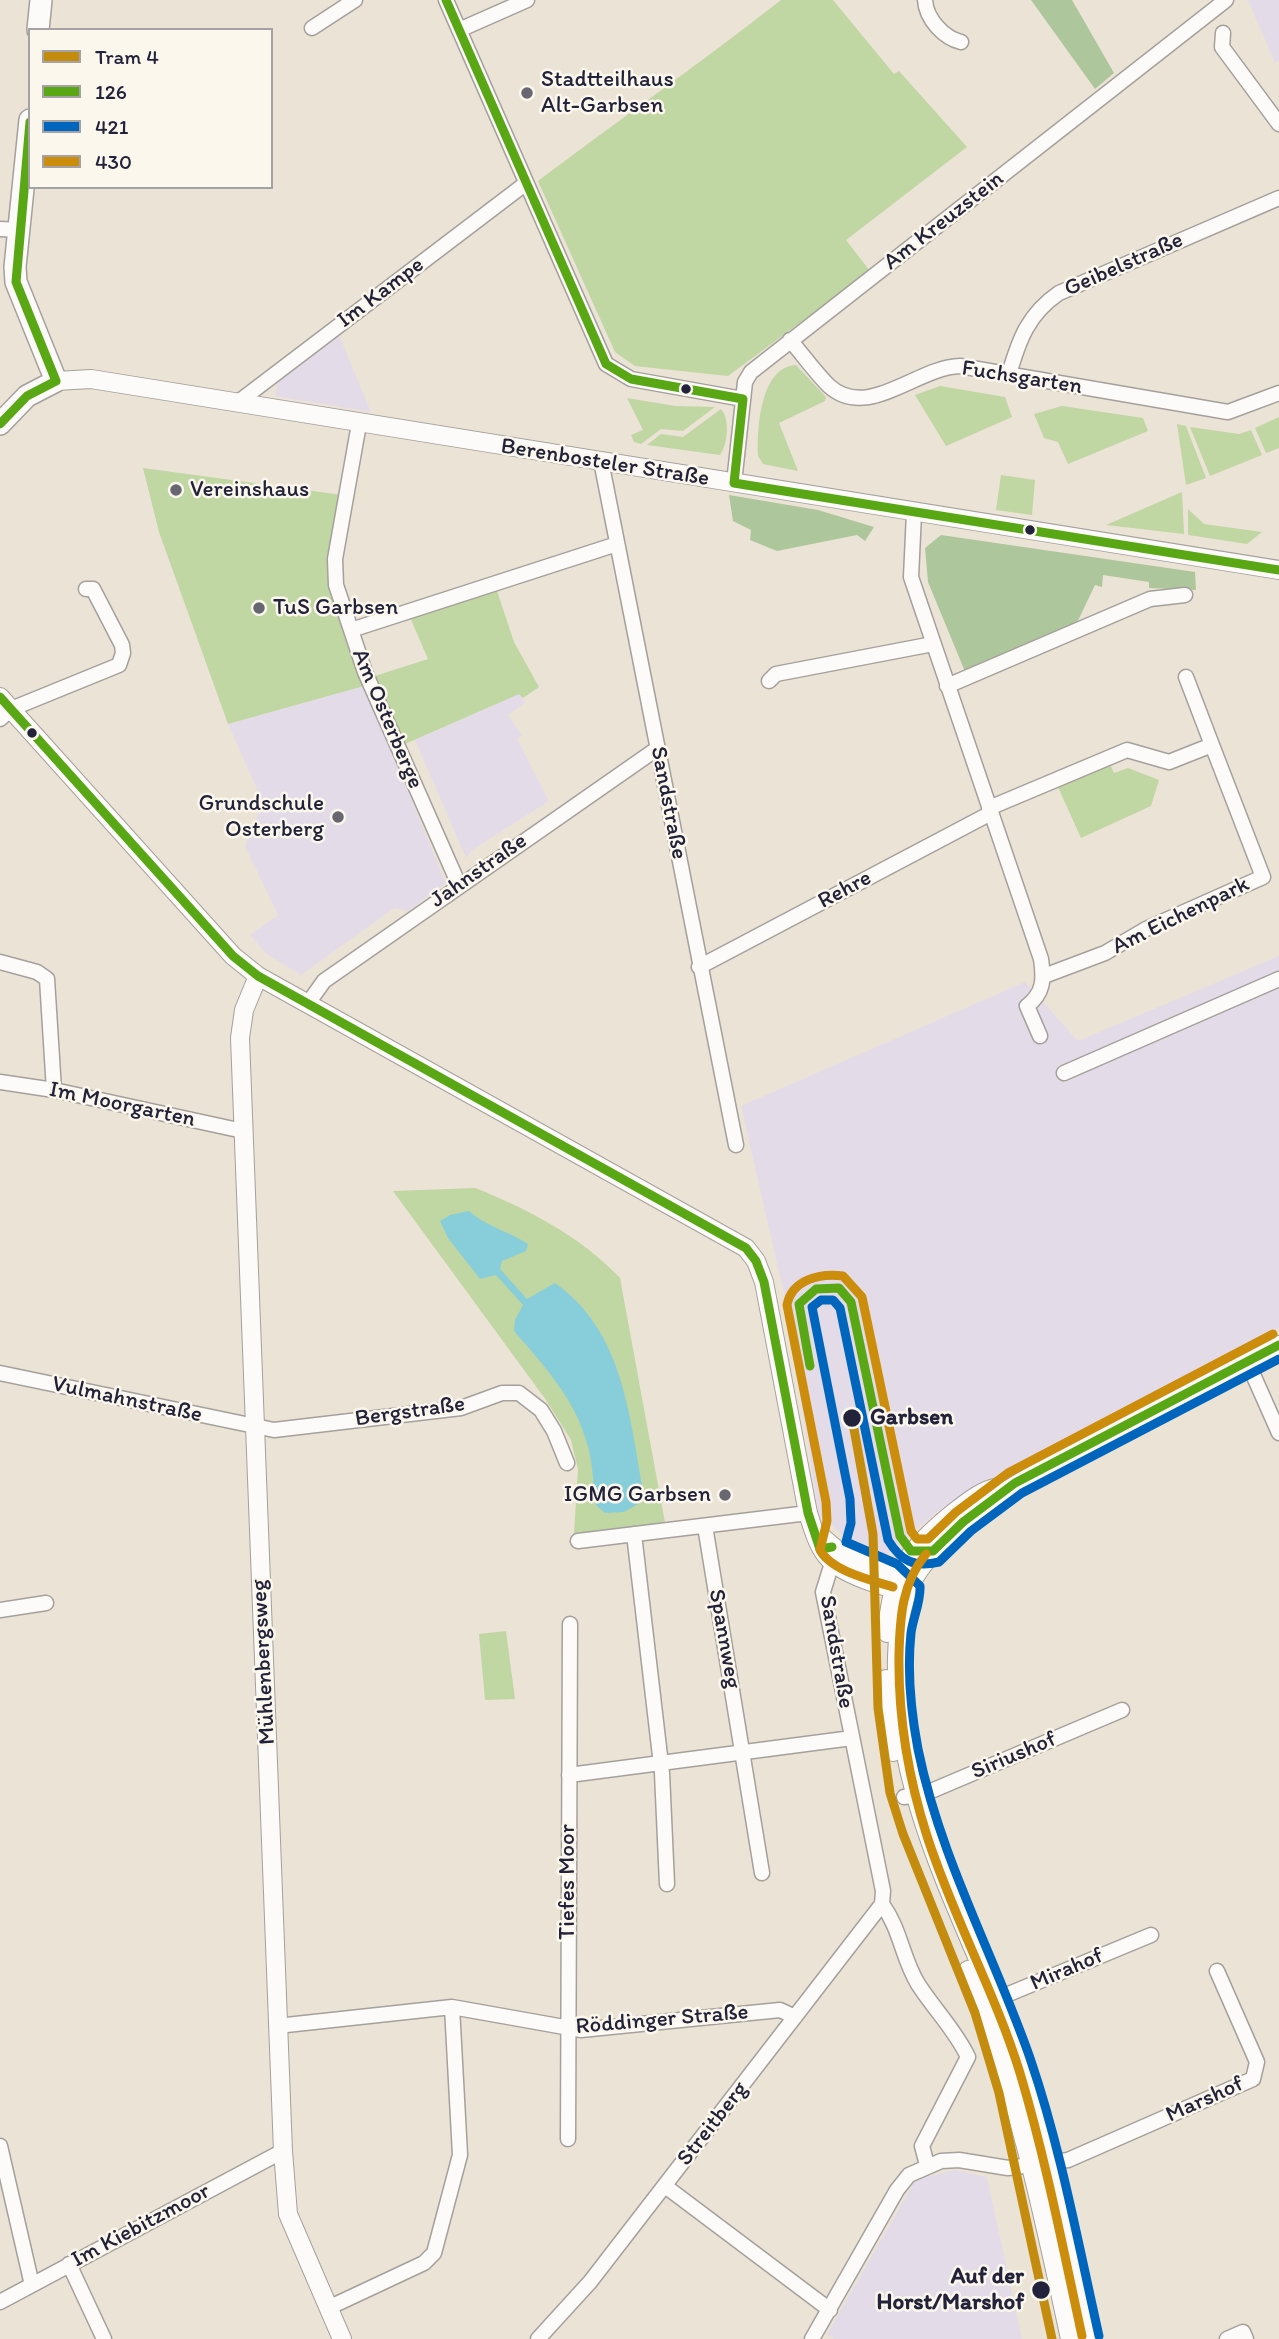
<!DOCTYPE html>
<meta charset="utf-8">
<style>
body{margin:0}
#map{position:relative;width:1279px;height:2339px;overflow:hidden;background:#ebe3d6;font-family:Itim,sans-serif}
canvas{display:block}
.legend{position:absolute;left:28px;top:28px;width:245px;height:161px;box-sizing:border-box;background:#fbf7ec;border:2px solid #a4a2a5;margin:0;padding:9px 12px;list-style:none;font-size:21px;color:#22223b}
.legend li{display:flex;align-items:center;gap:14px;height:35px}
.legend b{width:35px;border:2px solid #a4a2a5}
</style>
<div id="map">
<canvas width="1279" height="2339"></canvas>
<ul class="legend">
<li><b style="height:9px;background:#c38c0f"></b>Tram 4</li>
<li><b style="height:9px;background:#59a715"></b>126</li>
<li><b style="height:9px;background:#0065bd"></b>421</li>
<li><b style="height:9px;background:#cc8c0c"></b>430</li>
</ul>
</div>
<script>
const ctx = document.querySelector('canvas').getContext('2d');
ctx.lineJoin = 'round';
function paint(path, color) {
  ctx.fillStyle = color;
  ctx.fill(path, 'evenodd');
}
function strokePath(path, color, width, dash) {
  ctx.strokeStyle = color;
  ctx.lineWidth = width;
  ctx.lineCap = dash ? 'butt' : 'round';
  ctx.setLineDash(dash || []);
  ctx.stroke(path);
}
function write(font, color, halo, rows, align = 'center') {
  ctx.font = font + ' Itim,sans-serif';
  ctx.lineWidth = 5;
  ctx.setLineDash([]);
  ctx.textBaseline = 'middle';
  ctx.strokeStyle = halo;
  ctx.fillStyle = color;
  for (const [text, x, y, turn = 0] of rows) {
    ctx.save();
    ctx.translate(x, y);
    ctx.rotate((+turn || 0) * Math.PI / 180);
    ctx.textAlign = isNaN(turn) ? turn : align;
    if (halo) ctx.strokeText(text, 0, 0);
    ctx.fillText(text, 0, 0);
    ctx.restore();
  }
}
const built = new Path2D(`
 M 1248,0 L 1279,0 L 1279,60 L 1275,63 Z
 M 339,335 L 371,412 L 275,396 L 278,381 Z
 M 364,686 L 446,883 L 408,911 L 394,908 L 301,975 L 267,954 L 250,935 L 278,915 L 245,846 L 263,802 L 228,724 Z
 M 520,693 L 525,703 L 508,715 L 522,736 L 517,739 L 549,801 L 472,850 L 466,858 L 415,740 Z
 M 1279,956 L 1279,1328 L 1211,1361 L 1035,1460 L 978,1485 L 934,1514 L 883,1558 L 850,1541 L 819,1515 L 785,1298 L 741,1106 L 1025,982 L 1078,1041 Z
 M 956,2170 L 987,2177 L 1022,2339 L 834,2339 L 827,2334 L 916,2179 Z`);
const green = new Path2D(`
 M 781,0 L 833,0 L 894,74 L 899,71 L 967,147 L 846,240 L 870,271 L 728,376 L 635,366 L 615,352 L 538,181 C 619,120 701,63 781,0 Z
 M 796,365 L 826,397 L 825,401 L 779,423 L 798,471 L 763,464 L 758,456 C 757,429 760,367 796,365 Z
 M 940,386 L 1005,397 L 1012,417 L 946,446 L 915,395 Z
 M 627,398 L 675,406 L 715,407 L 683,431 L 661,429 L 641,444 L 634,442 L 631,435 L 643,430 Z
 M 1062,406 L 1143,418 L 1148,431 L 1068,464 L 1058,442 L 1044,438 L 1034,414 Z
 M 721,409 C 730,419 728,444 720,455 L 647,445 L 661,434 L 683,437 Z
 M 1279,417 L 1279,448 L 1266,453 L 1255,428 Z
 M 1177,424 L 1186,426 L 1206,478 L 1186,485 Z
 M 1190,427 L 1239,434 L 1251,430 L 1262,455 L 1210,476 Z
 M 143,468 L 342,495 L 327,568 L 364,686 L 228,724 L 159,532 Z
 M 1001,475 L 1035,480 L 1032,515 L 996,510 Z
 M 1182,492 L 1184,534 L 1106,525 Z
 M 1188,509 L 1204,524 L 1262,532 L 1247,544 L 1188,535 Z
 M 496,588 L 514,642 L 539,687 L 523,698 L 519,694 L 405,744 L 375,676 L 428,659 L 409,615 Z
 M 1110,764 L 1114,773 L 1128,768 L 1159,780 L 1151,806 L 1081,838 L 1058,787 Z
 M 475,1188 C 526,1208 582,1237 620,1278 L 665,1523 L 574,1534 L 578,1469 L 571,1440 L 546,1400 L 393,1191 Z
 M 506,1631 L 515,1699 L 485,1700 L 479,1634 Z`);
const forest = new Path2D(`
 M 1031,0 L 1072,0 L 1114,73 L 1095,89 Z
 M 729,495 L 818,510 L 874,527 L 865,541 L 857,535 L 777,551 L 750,540 L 751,530 L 733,521 Z
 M 941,535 L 1195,572 L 1196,590 L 1149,588 L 1149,582 L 1103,575 L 1102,587 L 1095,585 L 1075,627 L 966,674 L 928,582 L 925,548 Z`);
const water = new Path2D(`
 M 469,1211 C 487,1227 508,1231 528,1244 L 526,1251 L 502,1261 L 500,1269 L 527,1299 L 555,1283 C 623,1331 629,1414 643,1490 L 638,1504 L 624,1512 L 605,1513 L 596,1505 C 593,1484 593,1460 586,1440 C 574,1398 542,1363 514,1331 L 515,1320 L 523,1305 L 496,1275 L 480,1279 L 448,1238 L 440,1221 L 450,1215 Z`);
const minor = new Path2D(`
 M 446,0 L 606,364 L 631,379 L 743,399
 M 925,0 C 926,19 944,38 961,42
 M 312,28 L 355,0
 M 459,30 L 527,0
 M 1223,33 L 1222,47 L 1279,124
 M 0,229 L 18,230
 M 790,340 C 803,355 815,372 829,386 C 868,421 917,367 960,366 L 1228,412 L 1279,393
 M 1009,374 C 1019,340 1028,314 1059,293 L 1279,198
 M 237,403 L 525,184
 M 359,424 L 335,559 L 336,585 L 365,672 L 459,885
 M 601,461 L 736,1145
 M 734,483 L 745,382 L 751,372 L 1226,0
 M 914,513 L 911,577 L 1041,959 C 1044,979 1044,993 1027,1006 L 1040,1036
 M 351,630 L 617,544
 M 1186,677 L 1212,745
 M 769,681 L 776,674 L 933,644
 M 947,686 L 1150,599 L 1185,595
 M 0,719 L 11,709 L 119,665 L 123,653 L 122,645 L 93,589 L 86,589
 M 989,808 L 1127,750 L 1169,762 L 1212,745 L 1263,877 L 1146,929 L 1105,953 L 1044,976
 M 0,962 L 37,972 L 47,979 L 54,1090
 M 699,967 L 991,813
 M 309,1002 L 324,981 L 658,748
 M 1064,1073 L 1279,979
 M 0,1082 L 54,1090 L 243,1131
 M 1247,1361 L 1279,1433
 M 0,1373 L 274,1430 L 461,1408 L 502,1393 L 519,1393 L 541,1410 L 554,1431 L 567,1463
 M 705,1526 L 762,1873
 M 634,1534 L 662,1773 L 667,1884
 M 578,1541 L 808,1513
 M 832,1563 L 823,1592 L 883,1891 L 882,1904 C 901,1930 902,1958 918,1984 C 934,2009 956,2031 968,2057 L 922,2146 L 927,2165
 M 0,1610 L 46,1603
 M 569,1775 L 852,1738
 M 904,1797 L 924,1794 L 1122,1710
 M 987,2003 L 1151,1935
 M 277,2026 L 452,2007 L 581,2030 L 780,2010 L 795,2017
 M 568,2139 L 570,1624
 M 0,2146 L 32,2285
 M 665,2186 L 830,2310
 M 69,2264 L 104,2339
 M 0,2302 L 283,2151
 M 328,2308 L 424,2263 L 434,2253 L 460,2155 L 452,2007
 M 538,2339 L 590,2282 L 882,1904
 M 812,2339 L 897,2190 L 909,2175 L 941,2161 L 959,2160 L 1008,2168 L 1068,2160 L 1253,2079 L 1257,2062 L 1217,1971
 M 1227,2339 L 1243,2332 L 1246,2339`);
const tertiary = new Path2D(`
 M 56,381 L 91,379 L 1279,570
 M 0,697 L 233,956 L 258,976 L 746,1248 L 756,1261 L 764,1282 L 808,1513 C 820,1552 825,1565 866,1580 C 881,1585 891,1590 908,1590
 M 258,976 L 244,1010 L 240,1038 L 283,2151 L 288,2214 L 342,2339
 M 822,1537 L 842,1554 L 897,1576 L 903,1583
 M 887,1633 C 891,1575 906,1551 952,1514 C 965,1504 981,1490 998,1487
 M 886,1679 L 893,1752
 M 968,1970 C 1017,2089 1043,2213 1070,2339
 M 1087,2339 C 1069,2257 1053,2173 1029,2092 C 984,1945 893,1818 897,1657 C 898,1627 901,1594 920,1569 C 965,1507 1033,1474 1098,1439 C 1158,1407 1219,1376 1279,1345`);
const secondary = new Path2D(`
 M 38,30 L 41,0
 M 0,424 L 27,396 L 56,381 L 16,282 L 15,267 L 30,120`);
const bus1 = new Path2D(`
 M 446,0 L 606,364 L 631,379 L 743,399
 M 0,424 L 27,396 L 56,381 L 16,282 L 30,122
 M 734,483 L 1279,570
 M 734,483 L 743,399
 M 0,697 L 233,956 L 258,976 L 746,1248 L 756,1261 L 764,1282 L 808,1513 L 820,1549 L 832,1547
 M 810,1366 L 799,1304 L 816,1289 L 839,1288 L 851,1302 L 900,1536 L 911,1551 L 933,1551 L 963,1522 L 1015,1483 L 1279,1345`);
const bus2 = new Path2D(`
 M 1099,2336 C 1078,2243 1061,2149 1030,2058 C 994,1955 940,1858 918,1749 C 911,1712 907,1671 911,1633 C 913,1618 921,1601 920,1586 L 897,1564 L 846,1542 L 851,1523 L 850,1499 L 812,1307 L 821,1300 L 833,1300 L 840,1308 L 888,1540 C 901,1561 914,1568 939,1562 L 971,1531 L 1022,1493 L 1279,1359`);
const bus3 = new Path2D(`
 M 926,1554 C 902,1583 900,1617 899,1654 C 898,1716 908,1777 927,1836 C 953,1917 995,1992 1020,2073 C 1046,2160 1063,2248 1082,2336
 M 893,1587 C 871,1580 831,1571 820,1550 L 827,1521 L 826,1502 L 787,1305 C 792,1279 821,1273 843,1276 L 862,1297 L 911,1531 L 917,1539 L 928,1539 L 956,1512 L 1008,1473 L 1273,1334`);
const tram1 = new Path2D(`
 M 852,1418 L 873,1534 L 878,1708 L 890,1793 L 903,1834 L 975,2013 L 999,2093 L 1052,2339`);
const markers = [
 [527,93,7,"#686671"],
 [686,389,6,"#22223b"],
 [176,490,7,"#686671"],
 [1030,530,6,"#22223b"],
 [259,608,7,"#686671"],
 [32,733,6,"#22223b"],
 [338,817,7,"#686671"],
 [852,1418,10,"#22223b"],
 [725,1495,7,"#686671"],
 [1041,2290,10,"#22223b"]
];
const poiNames = [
 ["Stadtteilhaus",541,80],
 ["Alt-Garbsen",541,106],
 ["Vereinshaus",190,490],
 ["TuS Garbsen",273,608],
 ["Grundschule",324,804,"right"],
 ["Osterberg",324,830,"right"],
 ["IGMG Garbsen",711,1495,"right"]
];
const streetNames = [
 ["Am Kreuzstein",944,221,-38],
 ["Geibelstraße",1124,265,-24],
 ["Im Kampe",381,293,-37],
 ["Fuchsgarten",1022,378,9],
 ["Berenbosteler Straße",605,463,9],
 ["Am Osterberge",387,719,67],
 ["Sandstraße",668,803,79],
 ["Jahnstraße",479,871,-35],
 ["Rehre",845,890,-28],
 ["Am Eichenpark",1181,916,-26],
 ["Im Moorgarten",122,1105,12],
 ["Vulmahnstraße",127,1400,12],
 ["Bergstraße",410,1412,-8],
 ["Spannweg",724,1639,80],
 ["Sandstraße",836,1652,80],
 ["Mühlenbergsweg",264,1662,-93],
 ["Siriushof",1014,1756,-23],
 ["Tiefes Moor",568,1882,-90],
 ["Mirahof",1067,1970,-23],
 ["Röddinger Straße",662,2020,-5],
 ["Marshof",1205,2100,-24],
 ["Streitberg",713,2124,-52],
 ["Im Kiebitzmoor",141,2226,-28]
];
const stopNames = [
 ["Garbsen",870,1418],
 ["Auf der",1024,2277,"right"],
 ["Horst/Marshof",1024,2303,"right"]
];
paint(built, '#e3dce8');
paint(green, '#c0d6a3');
paint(forest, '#aec69b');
paint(water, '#88cdda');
strokePath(minor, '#a5a09c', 17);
strokePath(tertiary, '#a5a09c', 20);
strokePath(secondary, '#a5a09c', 24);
strokePath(minor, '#fcfbf9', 14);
strokePath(tertiary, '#fcfbf9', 18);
strokePath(secondary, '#fcfbf9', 21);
strokePath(bus1, '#59a715', 9);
strokePath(bus2, '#0065bd', 9);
strokePath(bus3, '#cc8c0c', 9);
strokePath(tram1, '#c38c0f', 9);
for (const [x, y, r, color] of markers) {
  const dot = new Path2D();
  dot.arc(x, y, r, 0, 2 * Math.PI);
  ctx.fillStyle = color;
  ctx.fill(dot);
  strokePath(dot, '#fbf7ec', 2.5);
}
write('23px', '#22223b', '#fbf7ec', poiNames, 'left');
write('23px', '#22223b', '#fbf7ec', streetNames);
write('bold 23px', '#22223b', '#fbf7ec', stopNames, 'left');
</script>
